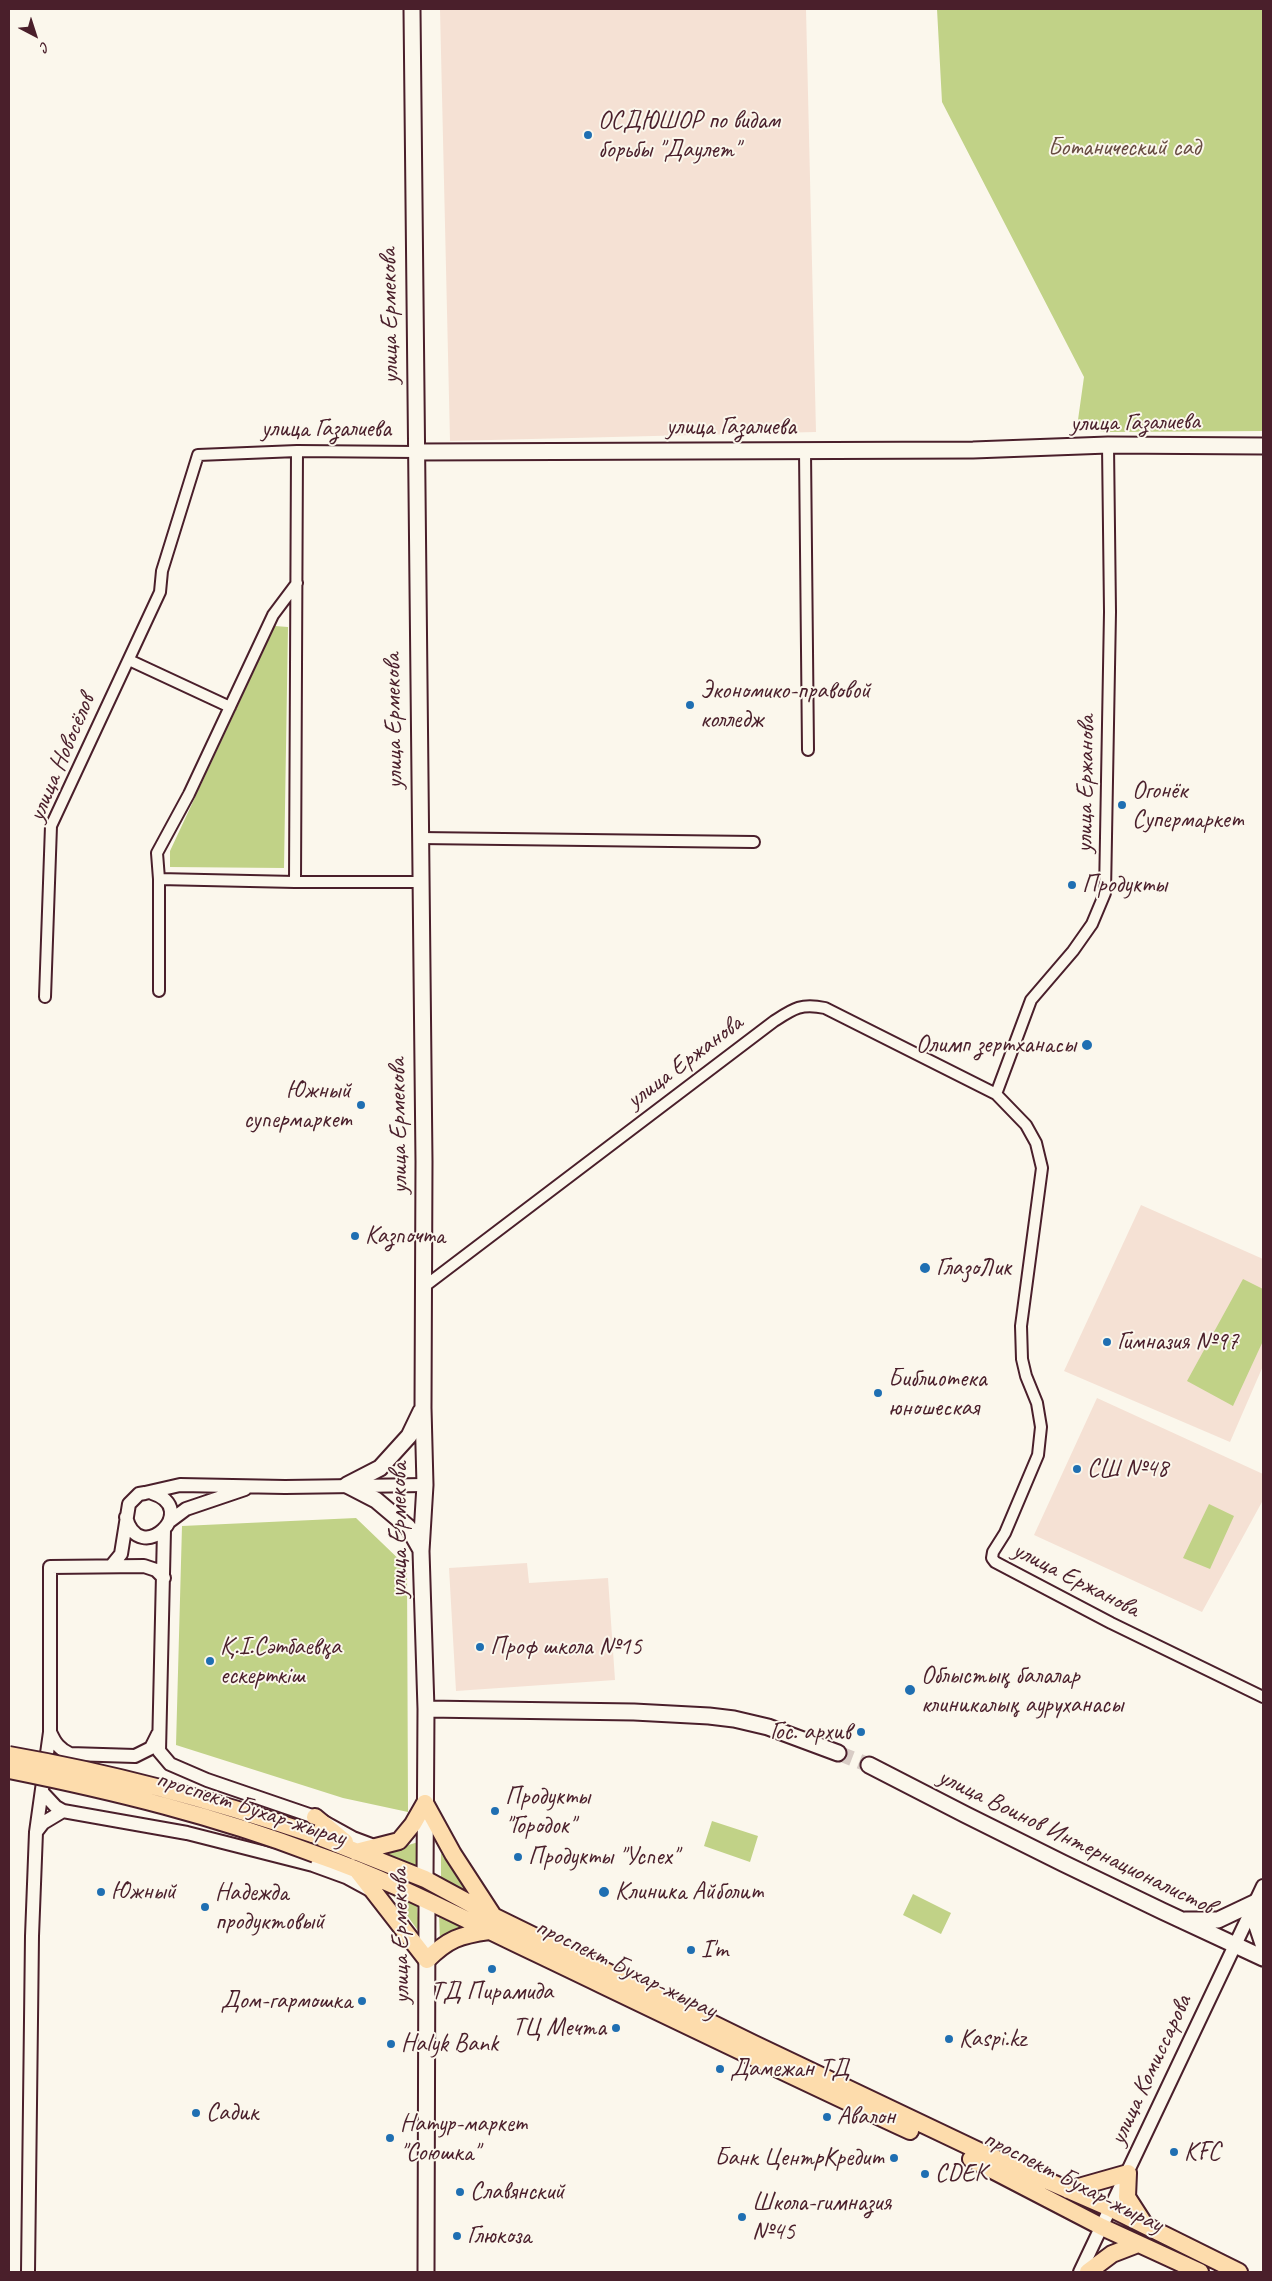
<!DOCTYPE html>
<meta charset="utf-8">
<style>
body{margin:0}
#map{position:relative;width:1272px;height:2281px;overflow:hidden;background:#fbf7ec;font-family:Caveat,sans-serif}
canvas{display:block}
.frame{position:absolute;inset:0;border:10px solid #4a1f2b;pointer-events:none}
.north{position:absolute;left:10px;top:10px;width:50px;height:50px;-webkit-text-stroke:4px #fbf7ec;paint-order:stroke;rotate:140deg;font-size:14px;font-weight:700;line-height:20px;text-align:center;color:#4a1f2b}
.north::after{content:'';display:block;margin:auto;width:18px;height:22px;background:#4a1f2b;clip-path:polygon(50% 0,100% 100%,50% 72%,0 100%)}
</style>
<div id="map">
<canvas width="1272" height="2281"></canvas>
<div class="frame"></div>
<div class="north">С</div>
</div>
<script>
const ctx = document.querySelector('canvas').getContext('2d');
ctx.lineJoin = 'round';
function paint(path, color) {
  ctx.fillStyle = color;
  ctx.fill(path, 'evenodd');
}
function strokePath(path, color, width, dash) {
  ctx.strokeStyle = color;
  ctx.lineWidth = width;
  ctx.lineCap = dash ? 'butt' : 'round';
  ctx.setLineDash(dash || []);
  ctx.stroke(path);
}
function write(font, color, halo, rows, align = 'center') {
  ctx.font = font + ' Caveat,sans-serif';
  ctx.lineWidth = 4;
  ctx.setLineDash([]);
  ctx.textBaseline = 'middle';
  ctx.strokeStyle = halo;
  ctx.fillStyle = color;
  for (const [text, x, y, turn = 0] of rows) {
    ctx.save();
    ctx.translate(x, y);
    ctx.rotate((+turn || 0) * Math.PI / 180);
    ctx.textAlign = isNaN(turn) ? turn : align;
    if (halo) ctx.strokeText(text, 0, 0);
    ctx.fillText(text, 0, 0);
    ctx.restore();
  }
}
const built = new Path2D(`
 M 440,9 L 806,9 L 816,432 L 450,441 Z
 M 1141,1205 L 1263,1259 L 1263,1366 L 1230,1442 L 1064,1371 Z
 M 1097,1398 L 1263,1474 L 1263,1500 L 1202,1612 L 1034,1535 Z
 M 527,1563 L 529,1583 L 608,1578 L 615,1680 L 456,1691 L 449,1568 Z`);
const green = new Path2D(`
 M 937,9 L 1263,9 L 1263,431 L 1105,432 L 1077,427 L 1084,377 L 942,102 Z
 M 275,626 L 288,627 L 284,868 L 170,867 L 170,851 Z
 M 1243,1279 L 1263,1289 L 1263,1341 L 1233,1406 L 1187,1381 Z
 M 1209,1504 L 1234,1516 L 1210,1569 L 1183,1558 Z
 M 356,1518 L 407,1567 L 408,1812 L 343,1798 L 176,1745 L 182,1526 Z
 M 712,1821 L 758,1836 L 750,1862 L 704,1846 Z
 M 418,1842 L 418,1869 L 381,1854 Z
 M 441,1853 L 466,1892 L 441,1880 Z
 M 391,1893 L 417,1904 L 419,1932 Z
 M 913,1894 L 951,1913 L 941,1934 L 903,1915 Z
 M 439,1914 L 466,1928 L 440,1941 Z`);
const secondaryTunnel = new Path2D(`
 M 838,1753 L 869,1765`);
const minor = new Path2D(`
 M 805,451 L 808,750
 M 129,660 L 230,707
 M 420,838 L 754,842
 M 159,879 L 295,882 L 421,882
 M 295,882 L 297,451
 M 159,991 L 159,879 L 157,853 L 189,794 L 273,615 L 297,583
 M 45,997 L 51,826 L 160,592 L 162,571 L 198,455 L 297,451 L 416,452
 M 996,1094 L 1031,1000 L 1073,951 L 1092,924 L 1105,893 L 1110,612 L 1108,445
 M 425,1286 L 773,1022 C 793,1009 800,1003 825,1008 L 996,1094 L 1026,1125 L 1036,1143 L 1042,1168 L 1021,1326 L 1022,1359 L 1026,1376 L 1037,1403 L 1041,1427 L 1038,1455 L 1005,1533 L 993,1552 L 992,1558 L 995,1562 L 1111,1623 L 1263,1697`);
const tertiary = new Path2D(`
 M 126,1517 C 139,1568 202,1509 152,1493
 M 170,1521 L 186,1509 L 245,1489
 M 164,1530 L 159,1751 L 170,1764 L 207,1780 L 315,1817 L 353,1838 L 377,1847
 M 112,1565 L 121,1554 L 129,1504 L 139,1494 L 145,1493 L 180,1485 L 285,1487 L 425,1485
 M 50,1732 C 55,1743 59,1749 70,1754 L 135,1756 L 151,1748 L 158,1734
 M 42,1792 L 56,1807 L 63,1811 L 187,1833 L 313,1865 L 346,1877 L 370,1890
 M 36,1832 L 43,1823 L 63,1811
 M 28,2272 L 32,1936 L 36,1832 L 50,1732 L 50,1567 L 144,1566 L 156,1570 L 164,1578
 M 1080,2272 L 1263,1886`);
const secondary = new Path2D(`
 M 412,9 L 424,1161 L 423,1408 L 425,1485 L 421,1551 L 426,1709 L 425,1879
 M 416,452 L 973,450 L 1108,445 L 1263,446
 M 347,1485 L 380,1468 L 409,1436 L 421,1411
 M 347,1485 L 376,1500 L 408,1527 L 421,1550
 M 426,1709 L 634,1712 L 709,1716 L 734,1719 L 768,1727 L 838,1753
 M 869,1765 C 999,1833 1130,1897 1263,1958
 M 1185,1920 L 1218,1920 L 1256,1902 L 1257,1926 L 1263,1944
 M 426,2272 L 427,1901`);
const primary = new Path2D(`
 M 425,1803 L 453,1854 L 492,1914
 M 315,1817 L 345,1842
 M 312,1834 L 425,1879 L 495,1917 L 754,2044 L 979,2151 L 1112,2209 L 1239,2272
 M 356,1852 L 399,1841 L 413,1824 L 425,1803
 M 315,1854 C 394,1881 467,1921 542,1956 C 665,2015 787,2074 910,2131
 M 357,1870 L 427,1960 C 448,1939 460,1935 489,1931
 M 971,2159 L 1102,2227 L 1200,2272
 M 1068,2190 L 1128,2173 L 1127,2197 L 1145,2225
 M 1088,2272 L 1112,2254 L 1138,2244`);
const primaryBridge = new Path2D(`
 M 9,1755 C 112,1773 213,1800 312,1834
 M 9,1770 C 113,1791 216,1816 315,1854`);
const markers = [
 [588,135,5,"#1f6fb2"],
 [690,705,5,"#1f6fb2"],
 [1122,805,5,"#1f6fb2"],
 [1072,885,5,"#1f6fb2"],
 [1087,1045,6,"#1f6fb2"],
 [361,1105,5,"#1f6fb2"],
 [355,1236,5,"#1f6fb2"],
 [925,1268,6,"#1f6fb2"],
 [1107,1342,5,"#1f6fb2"],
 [878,1393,5,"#1f6fb2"],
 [1077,1469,5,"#1f6fb2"],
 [480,1647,5,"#1f6fb2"],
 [210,1661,5,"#1f6fb2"],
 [910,1690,6,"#1f6fb2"],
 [861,1732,5,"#1f6fb2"],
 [495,1811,5,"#1f6fb2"],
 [518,1857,5,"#1f6fb2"],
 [101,1892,5,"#1f6fb2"],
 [604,1892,6,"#1f6fb2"],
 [205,1907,5,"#1f6fb2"],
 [691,1950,5,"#1f6fb2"],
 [492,1969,5,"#1f6fb2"],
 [362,2001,5,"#1f6fb2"],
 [616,2028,5,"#1f6fb2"],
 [949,2039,5,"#1f6fb2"],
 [391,2044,5,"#1f6fb2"],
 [720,2069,5,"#1f6fb2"],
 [196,2113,5,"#1f6fb2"],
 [827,2117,5,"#1f6fb2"],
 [390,2138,5,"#1f6fb2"],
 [1174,2152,5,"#1f6fb2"],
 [894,2158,5,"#1f6fb2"],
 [925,2174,5,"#1f6fb2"],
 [460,2192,5,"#1f6fb2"],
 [742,2217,5,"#1f6fb2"],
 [457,2236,5,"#1f6fb2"]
];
const poiNames = [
 ["ОСДЮШОР по видам",598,121],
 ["борьбы \"Даулет\"",598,150],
 ["Экономико-правовой",700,691],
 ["колледж",700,720],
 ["Огонёк",1132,791],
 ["Супермаркет",1132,820],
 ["Продукты",1082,885],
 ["Олимп зертханасы",1076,1045,"right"],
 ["Южный",351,1091,"right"],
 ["супермаркет",351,1120,"right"],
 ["Казпочта",365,1236],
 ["ГлазоЛик",936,1268],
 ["Гимназия №97",1117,1342],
 ["Библиотека",888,1379],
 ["юношеская",888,1408],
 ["СШ №48",1087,1469],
 ["Қ.І.Сәтбаевқа",220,1647],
 ["ескерткіш",220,1676],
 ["Проф школа №15",490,1647],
 ["Облыстық балалар",921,1676],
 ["клиникалық ауруханасы",921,1705],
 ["Гос. архив",851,1732,"right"],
 ["Продукты",505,1797],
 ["\"Городок\"",505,1826],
 ["Продукты \"Успех\"",528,1857],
 ["Южный",111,1892],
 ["Клиника Айболит",615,1892],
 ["Надежда",215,1893],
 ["продуктовый",215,1922],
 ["I'm",701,1950],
 ["ТД Пирамида",492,1992,"center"],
 ["Дом-гармошка",352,2001,"right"],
 ["ТЦ Мечта",606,2028,"right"],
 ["Kaspi.kz",959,2039],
 ["Halyk Bank",401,2044],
 ["Дамежан ТД",730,2069],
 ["Садик",206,2113],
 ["Авалон",837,2117],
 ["Натур-маркет",400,2124],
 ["\"Союшка\"",400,2153],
 ["KFC",1184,2152],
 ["Банк ЦентрКредит",884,2158,"right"],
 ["CDEK",935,2174],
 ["Славянский",470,2192],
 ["Школа-гимназия",752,2203],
 ["№45",752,2232],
 ["Глюкоза",467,2236]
];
const parkNames = [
 ["Ботанический сад",1124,148]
];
const streetNames = [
 ["улица Ермекова",390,316,-91],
 ["улица Газалиева",1135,423,-1],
 ["улица Газалиева",731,427],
 ["улица Газалиева",326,429],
 ["улица Ермекова",394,721,-91],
 ["улица Новосёлов",62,758,-67],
 ["улица Ержанова",1086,784,-89],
 ["улица Ержанова",685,1062,-37],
 ["улица Ермекова",399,1126,-91],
 ["улица Ермекова",399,1530,-90],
 ["улица Ержанова",1076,1580,27],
 ["проспект Бухар-жырау",251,1809,18],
 ["улица Воинов Интернационалистов",1076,1842,26],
 ["улица Ермекова",401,1936,-91],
 ["проспект Бухар-жырау",626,1969,26],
 ["улица Комиссарова",1151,2070,-65],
 ["проспект Бухар-жырау",1073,2182,27]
];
paint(built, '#f5e1d4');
paint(green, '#c1d287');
strokePath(secondaryTunnel, '#d8ccc5', 15, [15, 8]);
strokePath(minor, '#4a1f2b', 14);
strokePath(tertiary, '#4a1f2b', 16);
strokePath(secondary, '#4a1f2b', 19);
strokePath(primary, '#4a1f2b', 20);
strokePath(minor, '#fbf7ec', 10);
strokePath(tertiary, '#fbf7ec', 12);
strokePath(secondary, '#fbf7ec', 15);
strokePath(primary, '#fddcac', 16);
strokePath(primaryBridge, '#4a1f2b', 20, []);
strokePath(primaryBridge, '#fddcac', 16);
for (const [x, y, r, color] of markers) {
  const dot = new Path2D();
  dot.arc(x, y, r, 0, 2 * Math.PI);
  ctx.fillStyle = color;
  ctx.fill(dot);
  strokePath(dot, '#fbf7ec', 2);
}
write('25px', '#4a1f2b', '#fbf7ec', poiNames, 'left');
write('25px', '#684c42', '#fbf7ec', parkNames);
write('25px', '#4a1f2b', '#fbf7ec', streetNames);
</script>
